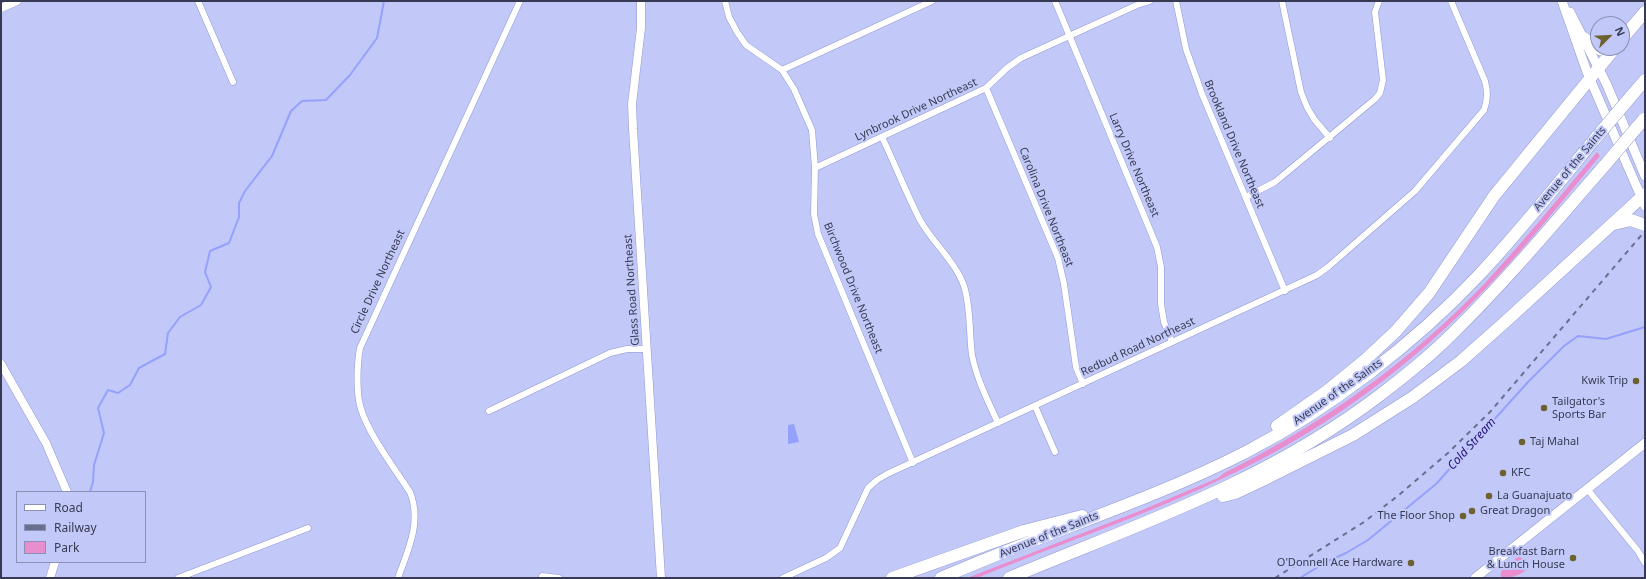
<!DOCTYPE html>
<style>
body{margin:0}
#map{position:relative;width:1646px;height:579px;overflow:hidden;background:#c2c9f8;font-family:"Noto Sans",sans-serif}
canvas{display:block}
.frame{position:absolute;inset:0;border:2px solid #373a52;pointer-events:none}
.legend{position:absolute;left:16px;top:491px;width:130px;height:72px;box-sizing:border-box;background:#c2c9f8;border:1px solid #8a90b6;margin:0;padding:5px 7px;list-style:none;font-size:12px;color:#373a52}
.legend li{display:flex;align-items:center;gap:8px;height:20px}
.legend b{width:20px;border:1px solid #8a90b6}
.north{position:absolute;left:1590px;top:16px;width:40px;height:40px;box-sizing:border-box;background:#c2c9f8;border:1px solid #8a90b6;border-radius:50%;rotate:66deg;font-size:11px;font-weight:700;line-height:16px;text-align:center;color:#373a52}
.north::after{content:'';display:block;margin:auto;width:14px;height:18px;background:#6c612e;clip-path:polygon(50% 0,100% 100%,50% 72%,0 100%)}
</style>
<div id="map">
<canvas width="1646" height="579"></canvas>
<div class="frame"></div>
<ul class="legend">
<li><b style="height:5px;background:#fff"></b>Road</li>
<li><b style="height:5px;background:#6a6f8f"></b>Railway</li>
<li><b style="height:11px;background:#e88ecf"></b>Park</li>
</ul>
<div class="north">N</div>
</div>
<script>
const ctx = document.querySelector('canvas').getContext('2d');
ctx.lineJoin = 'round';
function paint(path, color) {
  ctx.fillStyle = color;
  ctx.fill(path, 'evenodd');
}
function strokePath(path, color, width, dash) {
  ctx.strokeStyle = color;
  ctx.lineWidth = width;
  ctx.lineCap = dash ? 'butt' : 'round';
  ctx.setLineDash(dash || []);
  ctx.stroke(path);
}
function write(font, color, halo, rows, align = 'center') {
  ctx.font = font + ' "Noto Sans",sans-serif';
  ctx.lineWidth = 4;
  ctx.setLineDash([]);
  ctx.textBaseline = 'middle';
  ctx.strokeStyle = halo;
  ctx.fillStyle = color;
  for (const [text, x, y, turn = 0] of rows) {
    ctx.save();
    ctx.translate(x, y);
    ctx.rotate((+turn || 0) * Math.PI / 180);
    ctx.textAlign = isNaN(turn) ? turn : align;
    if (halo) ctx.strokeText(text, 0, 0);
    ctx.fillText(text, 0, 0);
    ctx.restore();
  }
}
const green = new Path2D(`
 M 1597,152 L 1600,156 C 1568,194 1538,232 1505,268 C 1428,353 1334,426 1230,475 C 1148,515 1061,543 977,578 L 967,578 L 1142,510 L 1218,478 L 1224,473 C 1321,425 1411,361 1485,283 C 1524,241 1560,196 1597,152 Z
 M 1518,557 L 1526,559 L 1529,564 C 1526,575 1511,578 1501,578 C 1499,570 1505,566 1512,564 L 1511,562 Z`);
const water = new Path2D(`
 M 794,424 L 799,442 L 788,444 L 788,425 Z`);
const stream = new Path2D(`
 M 90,492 L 93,482 L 94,465 L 104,433 L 98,408 L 108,390 L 118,393 L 130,385 L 139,368 L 165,354 L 168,333 L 180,317 L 201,305 L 211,287 L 205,272 L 210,251 L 229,243 L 239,217 L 239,203 L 245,191 L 272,156 L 291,111 L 302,101 L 326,100 L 350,75 L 377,38 L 384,1
 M 1300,578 L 1326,562 L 1346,553 L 1368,540 L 1436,484 L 1528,382 L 1564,346 L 1578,336 L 1606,339 L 1645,327`);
const minor = new Path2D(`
 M 198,1 L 233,82
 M 725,1 L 729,17 L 737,32 L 746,45 L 782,70 L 794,89 L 812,130 L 815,168 L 814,214 L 818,234 L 913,463
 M 1055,1 L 1157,247 L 1161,267 L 1161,304 L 1164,322 L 1172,342
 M 1176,1 L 1186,49 L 1202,94 L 1285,291
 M 1282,1 L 1301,92 L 1307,107 L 1314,119 L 1330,138
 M 782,70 L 932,1
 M 986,88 L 1058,258 L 1064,284 L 1076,367 L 1083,384
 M 882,137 C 895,164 906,193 920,220 C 933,243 955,261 964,286 C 971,308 969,333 972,355 C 977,380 988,401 998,423
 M 815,168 L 986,88 L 1007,68 L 1021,58 L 1137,5 L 1150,1
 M 1246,197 L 1275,182 L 1375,99 L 1380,93 L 1383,80 L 1375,12 L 1379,1
 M 1035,406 L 1055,452
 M 489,411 L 610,353 L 627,349 L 646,349
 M 1588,490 L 1638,551 L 1645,563
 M 542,576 L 559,578
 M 178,578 L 308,528
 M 398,578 C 408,550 422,522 410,492 C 395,469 369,435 361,409 C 356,393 357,365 360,348 L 520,1
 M 783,578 L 826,558 L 840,548 L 868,488 L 877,480 L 887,474 L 1317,275 L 1328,267 L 1415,191 L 1484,110 C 1488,100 1488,92 1485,81 L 1451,1`);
const tertiary = new Path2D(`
 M 641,1 L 641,28 L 632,104 L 633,129 L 661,578
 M 1,8 L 17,1
 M 1,364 L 46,443 L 67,492
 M 50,578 L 55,562`);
const secondary = new Path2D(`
 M 1562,1 L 1587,72 L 1645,206
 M 1570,12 L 1607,85 L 1645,176
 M 1475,578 L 1645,443`);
const motorway = new Path2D(`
 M 1584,38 C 1591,45 1600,53 1610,48
 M 1622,39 L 1645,12
 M 1633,94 L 1645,80
 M 1614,224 L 1631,220 L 1645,225
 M 1277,426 L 1327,391 L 1365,360 L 1396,331 L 1429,293 L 1494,196 L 1615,48
 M 1223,496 L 1235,493 L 1269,477 L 1353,435 L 1413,397 L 1461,361 L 1505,322 L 1645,194
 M 892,578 L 1024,531 L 1082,516
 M 941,578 C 1041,534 1148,502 1246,452 C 1329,409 1415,343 1479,275 C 1519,232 1556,186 1594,140
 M 1009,578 C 1139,524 1266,482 1380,395 C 1405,376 1431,355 1453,333 C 1507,280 1555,222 1605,165`);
const rail = new Path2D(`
 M 1275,578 L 1364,522 L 1399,495 L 1449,452 L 1490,412 L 1645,231`);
const motorwayBridge = new Path2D(`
 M 1594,140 L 1633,94
 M 1605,165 L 1644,119`);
const markers = [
 [1636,381,4,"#6c612e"],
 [1544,408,4,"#6c612e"],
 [1522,442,4,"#6c612e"],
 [1503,473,4,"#6c612e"],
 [1489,496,4,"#6c612e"],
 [1472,511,4,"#6c612e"],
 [1463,516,4,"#6c612e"],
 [1573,558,4,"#6c612e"],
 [1411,563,4,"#6c612e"]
];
const streetNames = [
 ["Lynbrook Drive Northeast",916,110,-25],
 ["Brookland Drive Northeast",1234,144,67],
 ["Larry Drive Northeast",1134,165,67],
 ["Avenue of the Saints",1570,169,-50],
 ["Carolina Drive Northeast",1046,207,68],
 ["Circle Drive Northeast",378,282,-65],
 ["Birchwood Drive Northeast",853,288,68],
 ["Glass Road Northeast",632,290,-94],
 ["Redbud Road Northeast",1138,347,-25],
 ["Avenue of the Saints",1338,392,-35],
 ["Avenue of the Saints",1049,535,-22]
];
const poiNames = [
 ["Kwik Trip",1628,381,"right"],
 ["Tailgator's",1552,402],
 ["Sports Bar",1552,415],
 ["Taj Mahal",1530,442],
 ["KFC",1511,473],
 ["La Guanajuato",1497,496],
 ["Great Dragon",1480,511],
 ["The Floor Shop",1455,516,"right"],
 ["Breakfast Barn",1565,552,"right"],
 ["& Lunch House",1565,565,"right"],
 ["O'Donnell Ace Hardware",1403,563,"right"]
];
const waterNames = [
 ["Cold Stream",1472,444,-48]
];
paint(green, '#e88ecf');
paint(water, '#96a0fd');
strokePath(stream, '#96a0fd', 2);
strokePath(minor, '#9098d0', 7);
strokePath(tertiary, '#9098d0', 9);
strokePath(secondary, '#9098d0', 10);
strokePath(motorway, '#9098d0', 13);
strokePath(minor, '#fff', 6);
strokePath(tertiary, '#fff', 8);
strokePath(secondary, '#fff', 9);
strokePath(motorway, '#fff', 12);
strokePath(rail, '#6a6f8f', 2, [5, 5]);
strokePath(motorwayBridge, '#9098d0', 13, []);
strokePath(motorwayBridge, '#fff', 12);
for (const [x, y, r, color] of markers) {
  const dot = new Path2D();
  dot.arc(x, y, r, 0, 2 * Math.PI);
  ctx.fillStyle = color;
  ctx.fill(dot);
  strokePath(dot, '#c2c9f8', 1.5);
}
write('11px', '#373a52', '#c2c9f8', streetNames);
write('11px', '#373a52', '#c2c9f8', poiNames, 'left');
write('italic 12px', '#220c7b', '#c2c9f8', waterNames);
</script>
